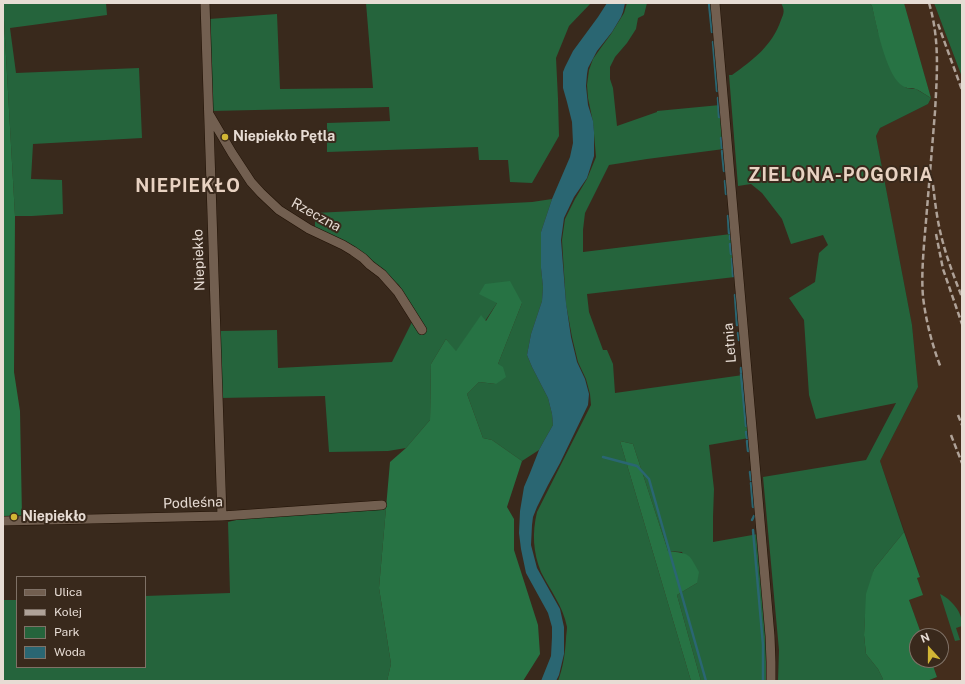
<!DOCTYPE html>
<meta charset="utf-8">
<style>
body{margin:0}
#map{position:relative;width:965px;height:684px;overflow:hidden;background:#39291c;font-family:"Public Sans",sans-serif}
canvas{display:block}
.frame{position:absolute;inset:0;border:4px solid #e7dcd4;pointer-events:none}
.legend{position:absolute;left:16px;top:576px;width:130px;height:92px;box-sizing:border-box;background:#39291c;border:1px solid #7f7166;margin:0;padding:5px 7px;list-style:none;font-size:12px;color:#e7dcd4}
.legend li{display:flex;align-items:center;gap:8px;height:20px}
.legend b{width:20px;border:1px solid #7f7166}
.north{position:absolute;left:909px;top:628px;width:40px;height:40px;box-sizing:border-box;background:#39291c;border:1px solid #7f7166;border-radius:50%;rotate:339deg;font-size:11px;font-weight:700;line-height:16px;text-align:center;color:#e7dcd4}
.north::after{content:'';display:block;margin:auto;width:14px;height:18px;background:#d2b635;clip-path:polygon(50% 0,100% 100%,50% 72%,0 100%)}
</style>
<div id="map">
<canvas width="965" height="684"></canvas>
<div class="frame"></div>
<ul class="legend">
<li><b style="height:5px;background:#725f50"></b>Ulica</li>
<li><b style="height:5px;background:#afa298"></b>Kolej</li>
<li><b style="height:11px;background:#25643c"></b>Park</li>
<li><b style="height:11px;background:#2a6672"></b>Woda</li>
</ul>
<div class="north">N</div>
</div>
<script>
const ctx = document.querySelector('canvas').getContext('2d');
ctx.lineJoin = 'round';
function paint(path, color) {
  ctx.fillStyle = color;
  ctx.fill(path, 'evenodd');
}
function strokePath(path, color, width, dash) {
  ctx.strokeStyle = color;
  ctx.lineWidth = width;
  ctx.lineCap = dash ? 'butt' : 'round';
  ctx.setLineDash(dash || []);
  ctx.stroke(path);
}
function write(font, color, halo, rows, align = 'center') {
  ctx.font = font + ' "Public Sans",sans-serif';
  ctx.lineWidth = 4;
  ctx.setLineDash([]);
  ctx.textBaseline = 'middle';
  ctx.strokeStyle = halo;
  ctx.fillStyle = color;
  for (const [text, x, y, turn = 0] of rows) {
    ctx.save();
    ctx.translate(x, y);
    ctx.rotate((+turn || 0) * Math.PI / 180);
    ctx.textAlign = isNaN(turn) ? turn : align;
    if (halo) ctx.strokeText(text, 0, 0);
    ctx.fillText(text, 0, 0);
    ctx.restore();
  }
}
const built = new Path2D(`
 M 904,3 L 934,3 L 962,77 L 962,681 L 927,681 L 937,677 L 931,660 L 941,660 L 941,636 L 922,636 L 909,600 L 922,595 L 917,578 L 920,576 L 880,461 L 918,387 L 912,325 L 876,136 L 880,128 L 928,104 L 931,98 Z`);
const green = new Path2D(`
 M 3,3 L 106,3 L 107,15 L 10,28 L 16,73 L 139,68 L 142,138 L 33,144 L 31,179 L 62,180 L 63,214 L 32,216 L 15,216 Z
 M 366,3 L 591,3 L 569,26 L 556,58 L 558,99 L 559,136 L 532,183 L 510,182 L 508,160 L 479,160 L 478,147 L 327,152 L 327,123 L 390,121 L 389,107 L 211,111 L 209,19 L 277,14 L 280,89 L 373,88 Z
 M 627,3 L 647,3 L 644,15 L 638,18 L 636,29 L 627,43 L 615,57 L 610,67 L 610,79 L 613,88 L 617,126 L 657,112 L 657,111 L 720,105 L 724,149 L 647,159 L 609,165 L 585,213 L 583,230 L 583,252 L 731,234 L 735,277 L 587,294 L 589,312 L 603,350 L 607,350 L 613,364 L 615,393 L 743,375 L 749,438 L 709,445 L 714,489 L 713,517 L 713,542 L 758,534 L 767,648 L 767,681 L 701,681 L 677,595 L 697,583 L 682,552 L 668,551 L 633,444 L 620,441 L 691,681 L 558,681 C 563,668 565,654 566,639 C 566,635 567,631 567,627 C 563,606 550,590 541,572 C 533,552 532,533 537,512 L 591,405 L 590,394 L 586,379 L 578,362 L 572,337 L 566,304 L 562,240 L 565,219 L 575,199 L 587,179 L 596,157 L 593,122 L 588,98 L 587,85 L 589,70 L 593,59 L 600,49 L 611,34 L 624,13 Z
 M 781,3 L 870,3 L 872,6 L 878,32 L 906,88 L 916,89 L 931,98 L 928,104 L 880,128 L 876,136 L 912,325 L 918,387 L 880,461 L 904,532 L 874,569 L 865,617 L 864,635 L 866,654 L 878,669 L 883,679 L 883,681 L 778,681 L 779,650 L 763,477 L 866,460 L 896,403 L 816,419 L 809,395 L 804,320 L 789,298 L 815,282 L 819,253 L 828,245 L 823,235 L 791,244 L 782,219 L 762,193 L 751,184 L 738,186 L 729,75 L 732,75 C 753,60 772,46 781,20 C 784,13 785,10 781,3 Z
 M 934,3 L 962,3 L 962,77 Z
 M 552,199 L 541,232 L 541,268 L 543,287 L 542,301 L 531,334 L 527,355 L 532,367 L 548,398 L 552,414 L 553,425 L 545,439 L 539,450 L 522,461 L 492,440 L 483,438 L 467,394 L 479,382 L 496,384 L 498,364 L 522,303 L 497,303 L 485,321 L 481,316 L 456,352 L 446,339 L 431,364 L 430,420 L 406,448 L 388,451 L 329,452 L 325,396 L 220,398 L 220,331 L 277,330 L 278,368 L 392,362 L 416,314 L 399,285 L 372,261 L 315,227 L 315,213 L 532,202 Z
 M 386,508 L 379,588 L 391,664 L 387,681 L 3,681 L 3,600 L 17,600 L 17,667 L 145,667 L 145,596 L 230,593 L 228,522 L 248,517 Z
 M 940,594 C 943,595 945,597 948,599 C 957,607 962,614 962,626 L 956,628 L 960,640 L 955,641 Z`);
const forest = new Path2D(`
 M 3,3 L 15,216 L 14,372 L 20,411 L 22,517 L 3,518 Z
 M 870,3 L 904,3 L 931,98 C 926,95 922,92 918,90 C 911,86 908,91 900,84 C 886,72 876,25 872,6 Z
 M 510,281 L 522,303 L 498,364 L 503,367 L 506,377 L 496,384 L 479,382 L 467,394 L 483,438 L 492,440 L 522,461 L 507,507 L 514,519 L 514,550 L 538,625 L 540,654 L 523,681 L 387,681 L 391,664 L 379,588 L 390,462 L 406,448 L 430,420 L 431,364 L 446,339 L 456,351 L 481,315 L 486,321 L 497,303 L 479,294 L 485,284 Z
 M 620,441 L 633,444 L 668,551 C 690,554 688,552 699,572 L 697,583 L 677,595 L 701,681 L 691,681 Z
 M 904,532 L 920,577 L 917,578 L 923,595 L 909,600 L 922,636 L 917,636 L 917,660 L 931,660 L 937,677 L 927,681 L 883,681 L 883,679 L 878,669 L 866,654 L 864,635 L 866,594 L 874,569 Z`);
const water = new Path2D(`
 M 607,3 L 625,3 L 623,12 L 621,17 L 612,32 L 597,51 L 588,68 L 587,74 L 586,86 L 588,105 L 593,121 L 594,132 L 594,156 L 587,178 L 574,197 L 564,218 L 561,240 L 566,303 L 571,337 L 577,362 L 585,379 L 589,394 L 588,405 L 560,463 L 548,485 L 537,507 L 533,517 L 532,525 L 531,545 L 537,568 L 560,609 L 564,627 L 564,654 L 559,675 L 556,681 L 541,681 L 551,656 L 552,637 L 552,627 L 548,613 L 526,573 L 521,549 L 519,533 L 520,511 L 524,487 L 530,473 L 539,450 L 545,439 L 553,425 L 552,414 L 548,398 L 532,367 L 527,355 L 531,334 L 542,301 L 543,287 L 541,268 L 541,232 L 552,199 L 570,157 L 573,143 L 572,122 L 567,102 L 563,88 L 563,72 L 565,67 L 573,51 L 598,17 Z`);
const stream = new Path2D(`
 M 709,3 L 712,32
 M 713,42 L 717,91
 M 718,98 L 719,117
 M 721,138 L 722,148
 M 722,151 L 724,171
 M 725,181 L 726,194
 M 728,216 L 729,233
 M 730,236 L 730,239
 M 730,244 L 731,254
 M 732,259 L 733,276
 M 735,295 L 737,325
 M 738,333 L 739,340
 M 741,368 L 741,372
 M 741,374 L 746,426
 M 746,432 L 747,438
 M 747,441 L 748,451
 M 603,457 L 637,466 L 649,479 L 706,681
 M 750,472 L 751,480
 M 751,483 L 753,507
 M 752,520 L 754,516
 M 753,530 L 763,645 L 763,681`);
const minor = new Path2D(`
 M 205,3 L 222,516
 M 715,3 L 770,636 L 771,662 L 771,681
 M 209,114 L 232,153 L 251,182 L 261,193 L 279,210 L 309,229 L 343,245 L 353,251 L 363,258 L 370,265 L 382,274 L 398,292 L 422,330
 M 3,521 L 222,516 L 382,505`);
const rail = new Path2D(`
 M 929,3 C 940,40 937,74 935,112 C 932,148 929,185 926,221 C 924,246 921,272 923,297 C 926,321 932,345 941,368
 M 938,24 L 962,90
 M 933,185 C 935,202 937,219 941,235 C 946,256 954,277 962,297
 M 936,234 L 943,269 L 962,324
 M 958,415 L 962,425
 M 951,435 L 962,463`);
const markers = [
 [225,137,4,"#d2b635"],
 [14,517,4,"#d2b635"]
];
const poiNames = [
 ["Niepiekło Pętla",233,137],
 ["Niepiekło",22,517]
];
const streetNames = [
 ["Rzeczna",316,215,29],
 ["Niepiekło",199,260,-92],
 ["Letnia",730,343,-95],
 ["Podleśna",193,503,-2]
];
const districtNames = [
 ["ZIELONA-POGORIA",841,175],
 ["NIEPIEKŁO",188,186]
];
paint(built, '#442d1c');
paint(green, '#25643c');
paint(forest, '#277344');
paint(water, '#2a6672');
strokePath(stream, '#2a6672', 2.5);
strokePath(minor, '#201105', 10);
strokePath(minor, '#725f50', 9);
strokePath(rail, '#afa298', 2.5, [6, 3]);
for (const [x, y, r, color] of markers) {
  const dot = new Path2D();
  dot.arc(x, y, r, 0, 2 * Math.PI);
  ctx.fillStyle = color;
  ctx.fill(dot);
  strokePath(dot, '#39291c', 1.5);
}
write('bold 14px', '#e7dcd4', '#39291c', poiNames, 'left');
write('14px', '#e7dcd4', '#39291c', streetNames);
ctx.letterSpacing = '1px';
write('bold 18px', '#e8d2c2', '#39291c', districtNames);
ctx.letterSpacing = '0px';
</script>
